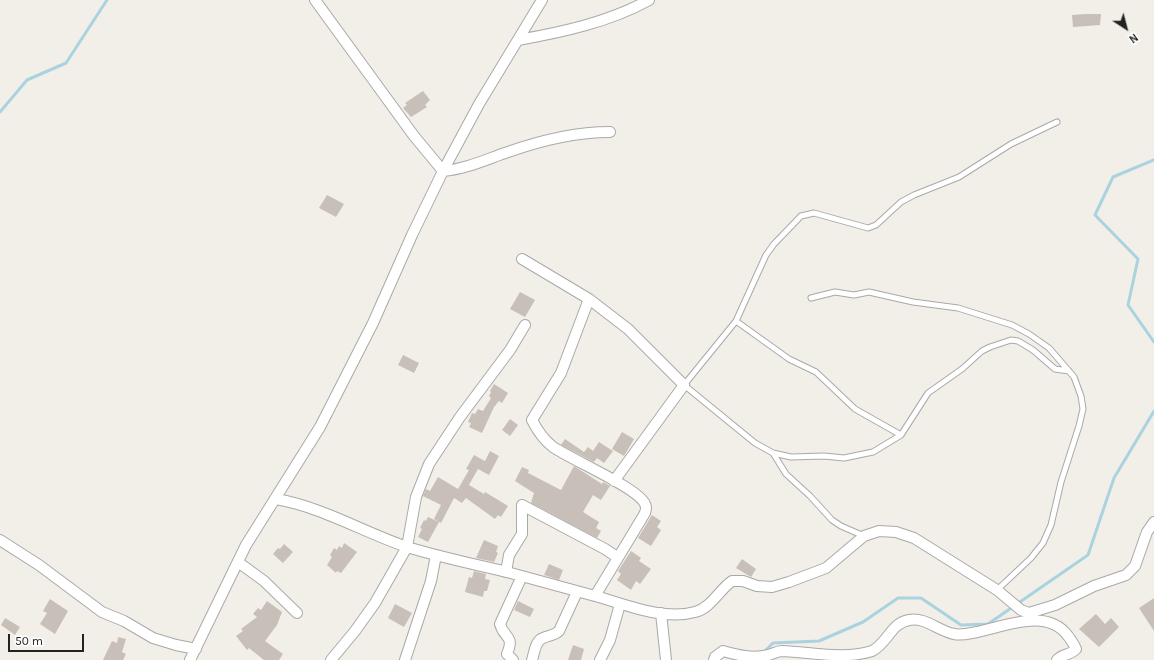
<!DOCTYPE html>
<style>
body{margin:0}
#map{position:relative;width:1154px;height:660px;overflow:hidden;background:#f2efe9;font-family:Karla,sans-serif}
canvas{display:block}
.north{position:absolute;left:1106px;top:8px;width:40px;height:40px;-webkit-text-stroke:3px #fff;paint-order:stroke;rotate:144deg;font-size:11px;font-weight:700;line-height:16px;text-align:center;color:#222}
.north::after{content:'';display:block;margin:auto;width:14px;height:18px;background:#222;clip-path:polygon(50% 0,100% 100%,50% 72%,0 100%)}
.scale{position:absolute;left:8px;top:634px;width:76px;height:18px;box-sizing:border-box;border:2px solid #222;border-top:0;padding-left:5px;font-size:12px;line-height:14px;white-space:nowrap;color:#222;-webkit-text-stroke:3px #fff;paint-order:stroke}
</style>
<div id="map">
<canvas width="1154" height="660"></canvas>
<div class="north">N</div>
<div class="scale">50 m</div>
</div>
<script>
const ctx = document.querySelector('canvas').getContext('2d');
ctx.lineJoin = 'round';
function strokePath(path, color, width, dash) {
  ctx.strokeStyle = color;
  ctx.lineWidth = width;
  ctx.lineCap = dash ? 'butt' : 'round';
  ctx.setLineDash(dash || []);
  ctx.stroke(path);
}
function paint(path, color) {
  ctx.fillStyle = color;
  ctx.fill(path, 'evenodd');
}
const stream = new Path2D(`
 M 0,112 L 27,80 L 66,63 L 107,0
 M 1154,160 L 1113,177 L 1095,215 L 1138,259 L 1128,305 L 1154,342
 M 763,653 L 773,643 L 819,641 L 863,622 L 898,598 L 921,598 L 961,625 L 988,624 L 1088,555 L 1114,478 L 1154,411`);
const building = new Path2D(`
 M 1086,14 L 1101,14 L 1100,25 L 1073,27 L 1072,15 Z
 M 423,91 L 430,100 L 425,105 L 427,107 L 411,117 L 403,108 L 407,105 L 405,103 Z
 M 327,195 L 344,204 L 336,217 L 319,208 Z
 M 520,292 L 535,300 L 525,317 L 510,309 Z
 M 403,355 L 419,363 L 414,373 L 398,365 Z
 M 494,384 L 508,393 L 502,403 L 499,401 L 494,407 L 482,433 L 469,427 L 471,423 L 468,422 L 472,413 L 475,414 L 478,409 L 483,411 L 491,398 L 489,396 L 491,392 L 490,391 Z
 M 510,419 L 518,425 L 510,436 L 502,430 Z
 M 622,432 L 634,439 L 624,456 L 612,449 Z
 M 565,439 L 584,452 L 588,447 L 593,451 L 599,442 L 613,451 L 604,463 L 597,458 L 594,462 L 561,445 Z
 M 490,451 L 499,456 L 489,475 L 478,469 L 469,485 L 484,494 L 485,492 L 508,506 L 501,517 L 498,515 L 495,519 L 466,498 L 462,503 L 454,498 L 441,523 L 434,519 L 441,505 L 423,496 L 426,489 L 430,491 L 438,477 L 458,489 L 469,470 L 466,469 L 474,455 L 485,461 Z
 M 574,466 L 602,484 L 603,482 L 610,486 L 601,500 L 593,495 L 583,512 L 599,522 L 596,528 L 601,531 L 597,538 L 531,503 L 534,493 L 515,481 L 522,467 L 529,470 L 528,473 L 561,490 Z
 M 652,515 L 661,521 L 657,527 L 661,530 L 651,546 L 638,538 Z
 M 428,517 L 439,522 L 428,542 L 418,537 L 422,529 L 420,528 L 424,520 L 426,521 Z
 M 484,540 L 498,546 L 496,552 L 498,553 L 494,562 L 476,558 Z
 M 344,543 L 357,552 L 341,573 L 337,571 L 336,573 L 327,565 L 332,557 L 330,555 L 334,548 L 337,550 L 339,546 L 342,548 Z
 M 284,544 L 293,552 L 283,563 L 273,554 L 278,548 L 280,549 Z
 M 631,551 L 641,558 L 639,561 L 651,569 L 640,584 L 636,581 L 631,590 L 617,580 L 621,574 L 618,571 Z
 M 742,559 L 756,569 L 751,577 L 736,568 Z
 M 549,564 L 563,570 L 559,580 L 544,575 Z
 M 474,571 L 486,574 L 485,579 L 490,580 L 487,591 L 484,591 L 483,597 L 465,592 L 469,577 L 472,578 Z
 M 1154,598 L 1154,631 L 1139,608 Z
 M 50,599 L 68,611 L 55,634 L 40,624 L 47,613 L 43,611 Z
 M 267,601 L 282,612 L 277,625 L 265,641 L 283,654 L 279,660 L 264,660 L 249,648 L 247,650 L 236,636 L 243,631 L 241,629 L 257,617 L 253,614 L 258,608 L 261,610 Z
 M 518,601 L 534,609 L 530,617 L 514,610 Z
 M 395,604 L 412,613 L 404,627 L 388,618 Z
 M 1096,614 L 1105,624 L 1111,618 L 1119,627 L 1099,647 L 1079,629 Z
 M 5,618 L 20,627 L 15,635 L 1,625 Z
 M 118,637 L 126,639 L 122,652 L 126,654 L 123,660 L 103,660 L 112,641 L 117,643 Z
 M 573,645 L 584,649 L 581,660 L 568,660 Z`);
const service = new Path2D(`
 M 1057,122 L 1011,144 L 959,177 L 914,195 L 901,202 L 876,225 L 868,228 L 814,213 L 801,216 L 774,244 L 766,255 L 736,321 L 684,385 L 755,443 L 773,453 L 791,457 L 824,456 L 844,458 L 873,452 L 901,435 L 928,393 L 962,369 L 982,351 L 990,347 L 1011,340 L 1018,341 L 1033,350 L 1055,369 L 1069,371
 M 811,298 L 835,292 L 854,295 L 869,292 L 913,302 L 958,308 L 1012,325 L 1029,334 L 1049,348 L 1074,377 L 1081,396 L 1083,409 L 1079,426 L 1061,482 L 1051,525 L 1043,543 L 1031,558 L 997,590
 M 736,321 L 789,359 L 816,372 L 855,409 L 901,435
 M 773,453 L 786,474 L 810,496 L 832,520 L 841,526 L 864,536`);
const minor = new Path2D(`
 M 315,0 L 414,136 L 443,171 C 466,169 487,159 508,152 C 542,140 575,132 610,132
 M 518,40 C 563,32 609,22 649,0
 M 522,259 L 589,299 L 628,329 L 684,385 L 614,481
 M 589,299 L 561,373 L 532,420 C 537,430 544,440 553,447 C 572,460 638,488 645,504 C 647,507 646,509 645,513 L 595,596
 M 276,499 C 322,507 363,532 407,547 C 440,557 473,564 507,572 C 536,580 565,588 595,596 C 625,604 663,621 695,612 C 711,608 719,590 732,581 L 743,581 L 757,586 L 772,587 L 789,582 L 826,568 L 864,536 L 879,531 L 896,532 L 914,538 L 997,590 L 1021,610 L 1029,613 L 1055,605 L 1094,586 L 1126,575 L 1135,566 L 1147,532 L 1154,522
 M 522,505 L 605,549 L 617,557
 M 0,540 L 39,565 L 102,612 L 124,621 L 153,638 L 176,645 L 196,649
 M 238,562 L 264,581 L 297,613
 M 506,572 L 509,555 L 522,534 L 522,505
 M 661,613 L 666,660
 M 190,660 L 246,545 L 320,427 L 346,376 L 373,323 L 412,235 L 443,171 L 479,104 L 542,0
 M 331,660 L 355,631 L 375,603 L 407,547 L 416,497 L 429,464 L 460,417 L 510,350 L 525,325
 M 405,660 L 431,581 L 436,555
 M 513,660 L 507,654 C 515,635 504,639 500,624 L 522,576
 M 532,660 C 534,654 535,643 541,639 C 548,635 554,636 559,631 L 577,592
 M 600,660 L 610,640 L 620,604
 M 714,660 L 715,657 L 723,651 C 737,655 753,659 768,655 C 773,654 777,651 782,651 C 811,652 844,660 872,651 C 887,644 891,623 909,620 C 926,617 938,631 954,634 C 959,635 967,634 972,633 C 1002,628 1046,606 1068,636 C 1071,640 1074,644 1076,649 C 1071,655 1062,654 1057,660`);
strokePath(stream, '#aad3df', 3);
paint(building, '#c7bfb8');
strokePath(service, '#a9a9a9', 7);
strokePath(minor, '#a9a9a9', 12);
strokePath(service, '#fff', 5);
strokePath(minor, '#fff', 10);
</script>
